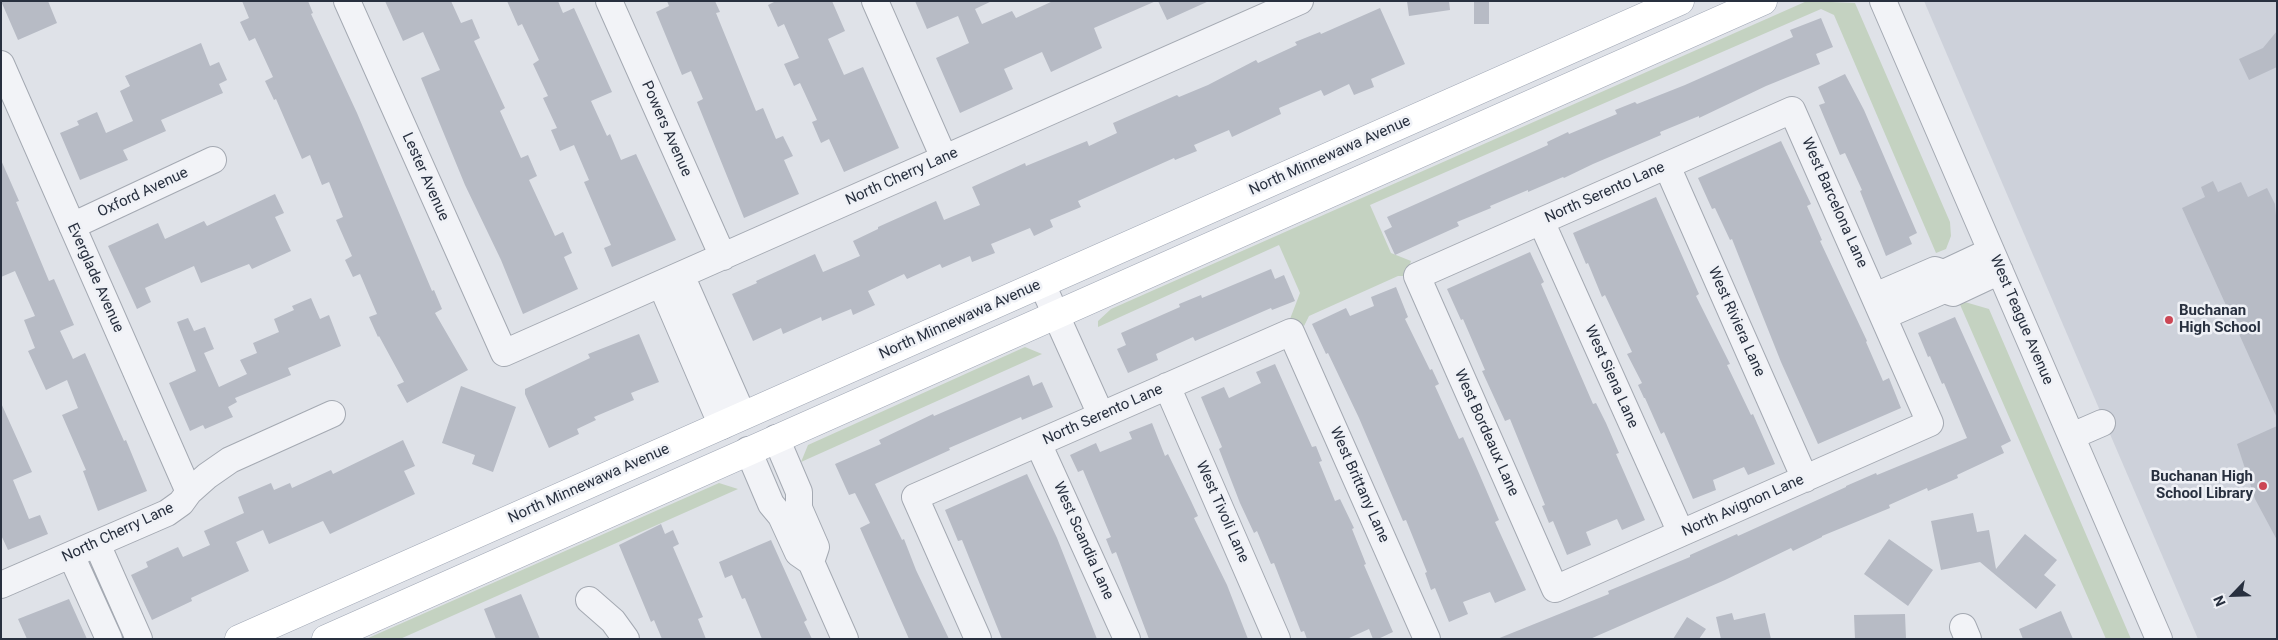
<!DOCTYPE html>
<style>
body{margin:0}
#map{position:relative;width:2278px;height:640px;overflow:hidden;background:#dfe2e8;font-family:Roboto,sans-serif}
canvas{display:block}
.frame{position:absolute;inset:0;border:2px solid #28303f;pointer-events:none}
.north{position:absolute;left:2208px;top:570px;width:50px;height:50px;-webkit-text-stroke:4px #eff1f6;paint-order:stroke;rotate:246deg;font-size:14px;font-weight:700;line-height:20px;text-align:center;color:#28303f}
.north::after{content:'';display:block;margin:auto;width:18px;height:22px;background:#28303f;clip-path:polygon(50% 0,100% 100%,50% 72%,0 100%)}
</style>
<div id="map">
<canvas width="2278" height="640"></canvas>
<div class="frame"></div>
<div class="north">N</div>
</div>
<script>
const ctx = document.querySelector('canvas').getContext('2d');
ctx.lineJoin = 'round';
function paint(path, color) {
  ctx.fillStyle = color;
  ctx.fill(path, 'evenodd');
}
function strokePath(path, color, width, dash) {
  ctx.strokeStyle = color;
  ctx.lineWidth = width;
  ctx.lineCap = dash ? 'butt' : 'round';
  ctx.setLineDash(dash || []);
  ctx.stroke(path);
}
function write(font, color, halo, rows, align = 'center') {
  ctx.font = font + ' Roboto,sans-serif';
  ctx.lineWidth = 5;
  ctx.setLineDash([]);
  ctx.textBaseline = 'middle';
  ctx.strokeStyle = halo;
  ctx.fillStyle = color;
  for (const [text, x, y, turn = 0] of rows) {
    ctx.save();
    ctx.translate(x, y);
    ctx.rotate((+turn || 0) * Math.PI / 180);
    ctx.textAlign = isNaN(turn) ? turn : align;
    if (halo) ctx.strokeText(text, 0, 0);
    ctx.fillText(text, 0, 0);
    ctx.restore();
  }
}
const built = new Path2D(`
 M 1924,1 L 2277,1 L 2277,639 L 2198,639 Z`);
const green = new Path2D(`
 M 1807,1 L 1855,3 L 1950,222 L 1951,236 L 1946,249 L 1936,253 L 1834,15 L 1821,9 L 1370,205 L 1391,253 L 1411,261 L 1406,276 L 1398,276 L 1309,316 L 1304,326 L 1290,319 L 1300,293 L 1279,245 L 1098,327 L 1098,321 L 1111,309 Z
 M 1958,300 L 1989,309 L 2131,639 L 2106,639 Z
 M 1025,347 L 1042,354 L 801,462 L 808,445 Z
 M 719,483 L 738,489 L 400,639 L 366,639 Z`);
const building = new Path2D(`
 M 1,1 L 48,1 L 57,23 L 18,40 Z
 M 242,1 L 308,1 L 313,13 L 311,14 L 357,113 L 432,291 L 434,290 L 442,309 L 435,313 L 468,370 L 407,403 L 397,385 L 404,382 L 379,336 L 378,337 L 369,317 L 377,314 L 360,274 L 353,277 L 345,260 L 352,256 L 336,220 L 343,217 L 329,182 L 322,185 L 310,155 L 302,159 L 276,99 L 274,100 L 265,81 L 273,77 L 255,38 L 249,41 L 240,22 L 249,18 Z
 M 385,1 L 451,1 L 461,23 L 472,19 L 480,38 L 474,41 L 505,108 L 500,111 L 521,158 L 528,155 L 537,176 L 529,180 L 555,236 L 563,232 L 572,253 L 564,257 L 578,289 L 523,314 L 501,260 L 465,185 L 421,78 L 440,70 L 423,32 L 403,41 Z
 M 507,1 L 558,1 L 563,13 L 574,8 L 612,92 L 591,101 L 607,136 L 610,134 L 621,160 L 636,154 L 676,240 L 612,267 L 604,248 L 611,245 L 584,182 L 589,180 L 574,145 L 560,151 L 551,130 L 557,128 L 543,98 L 548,96 L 533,64 L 539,60 L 522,24 L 518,26 Z
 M 667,1 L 715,1 L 720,12 L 716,13 L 756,111 L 763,108 L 776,139 L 783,136 L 793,156 L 784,160 L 799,194 L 744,218 L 697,102 L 703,99 L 691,71 L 682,75 L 656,12 L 669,6 Z
 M 776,1 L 832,1 L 845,31 L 828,39 L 844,75 L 863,67 L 899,148 L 844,172 L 829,139 L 821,143 L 812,122 L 817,120 L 800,83 L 794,86 L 784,64 L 799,58 L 784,24 L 778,27 L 768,5 Z
 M 915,1 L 992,1 L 975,9 L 982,24 L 1012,11 L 1016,18 L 1053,1 L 1156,1 L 1094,28 L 1102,48 L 1051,72 L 1042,52 L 1004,69 L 1013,89 L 960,113 L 936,58 L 969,43 L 958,16 L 927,29 Z
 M 1158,1 L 1209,1 L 1167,20 Z
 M 1407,1 L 1449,1 L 1450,10 L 1409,16 Z
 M 1474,1 L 1489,1 L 1489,24 L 1474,24 Z
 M 1380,8 L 1405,64 L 1371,79 L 1374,87 L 1354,95 L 1349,84 L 1324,96 L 1321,90 L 1279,108 L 1281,114 L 1232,137 L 1229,130 L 1194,145 L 1197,151 L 1175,160 L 1174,158 L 1078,201 L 1081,207 L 1050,220 L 1053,227 L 1034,236 L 1030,228 L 991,244 L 995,253 L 972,262 L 970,256 L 942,268 L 940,264 L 907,279 L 904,274 L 868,291 L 875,305 L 853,315 L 851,309 L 822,321 L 821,317 L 783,334 L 781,328 L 753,341 L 732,294 L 757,283 L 756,281 L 815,254 L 823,272 L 860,256 L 853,241 L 878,229 L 878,227 L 936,201 L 944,220 L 980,205 L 972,187 L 1025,163 L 1026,166 L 1087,141 L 1089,146 L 1117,133 L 1113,123 L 1177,95 L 1179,97 L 1208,85 L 1256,60 L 1258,63 L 1297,45 L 1295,42 L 1320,32 L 1321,34 Z
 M 1821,18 L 1833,47 L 1816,54 L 1820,64 L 1766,86 L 1699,118 L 1699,116 L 1660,132 L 1661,135 L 1593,164 L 1564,178 L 1563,177 L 1528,192 L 1528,190 L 1490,206 L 1491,208 L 1457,222 L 1459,226 L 1395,255 L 1384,231 L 1392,227 L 1387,217 L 1548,145 L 1547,142 L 1568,132 L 1569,134 L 1617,114 L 1615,110 L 1635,102 L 1637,104 L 1685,85 L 1793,37 L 1790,30 Z
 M 2277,31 L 2277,67 L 2249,80 L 2239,59 L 2263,48 Z
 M 201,43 L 210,66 L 219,62 L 227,80 L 219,84 L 223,93 L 161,120 L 166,131 L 123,150 L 128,160 L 80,180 L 60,133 L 79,125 L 77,121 L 97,112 L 106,133 L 133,121 L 120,91 L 130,86 L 125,76 Z
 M 1845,74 L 1864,110 L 1917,233 L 1909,237 L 1912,244 L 1886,256 L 1860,191 L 1862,190 L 1845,153 L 1840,155 L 1819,105 L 1825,103 L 1818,87 Z
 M 1781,141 L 1811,204 L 1807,206 L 1822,240 L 1820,241 L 1867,341 L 1866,342 L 1883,381 L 1889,378 L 1901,408 L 1818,444 L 1781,362 L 1732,239 L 1730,240 L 1715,208 L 1712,209 L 1698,178 Z
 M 1,160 L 19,201 L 16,202 L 49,281 L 54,279 L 74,325 L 60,331 L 73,359 L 85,353 L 124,441 L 126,440 L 147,491 L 98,511 L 83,471 L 86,470 L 62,415 L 78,408 L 67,380 L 46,390 L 28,351 L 35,348 L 24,320 L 35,316 L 15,271 L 1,277 Z
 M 2213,181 L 2218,192 L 2241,182 L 2248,197 L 2267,188 L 2275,204 L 2277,227 L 2277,418 L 2182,208 L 2205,197 L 2201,187 Z
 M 275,194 L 284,213 L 275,217 L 291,251 L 252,269 L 249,264 L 201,283 L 194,266 L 145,288 L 151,302 L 137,309 L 108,246 L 158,223 L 165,239 L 204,221 L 207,226 Z
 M 1656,197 L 1699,294 L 1696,296 L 1730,364 L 1727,365 L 1751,415 L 1753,414 L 1775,464 L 1748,475 L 1744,467 L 1713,480 L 1716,490 L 1693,499 L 1664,432 L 1661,434 L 1645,398 L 1644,398 L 1638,385 L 1642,383 L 1627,354 L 1632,352 L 1605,295 L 1602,297 L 1588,263 L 1586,264 L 1573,233 Z
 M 1530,252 L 1544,282 L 1541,284 L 1593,404 L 1596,403 L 1606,423 L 1619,453 L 1616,454 L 1645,520 L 1622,530 L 1617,519 L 1586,532 L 1591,545 L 1567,555 L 1553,521 L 1549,523 L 1542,506 L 1545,505 L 1510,419 L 1505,421 L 1482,371 L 1485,370 L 1463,319 L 1461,320 L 1447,289 Z
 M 1271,269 L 1275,279 L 1284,275 L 1295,301 L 1272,310 L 1271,308 L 1195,341 L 1193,337 L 1156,354 L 1158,360 L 1128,373 L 1117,349 L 1126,345 L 1121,333 L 1180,307 L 1179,304 L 1201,295 L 1202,298 Z
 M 1396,287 L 1408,317 L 1405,319 L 1430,370 L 1432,369 L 1439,384 L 1435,386 L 1459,439 L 1463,437 L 1478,471 L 1499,520 L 1495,522 L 1526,590 L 1495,603 L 1490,592 L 1463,602 L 1468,614 L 1449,622 L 1435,588 L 1431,590 L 1425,573 L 1427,572 L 1406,520 L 1403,521 L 1359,418 L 1328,353 L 1326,354 L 1312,324 L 1346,308 L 1350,316 L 1374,306 L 1371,297 Z
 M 311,298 L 320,319 L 329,315 L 341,346 L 288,368 L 291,375 L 235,398 L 237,402 L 228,407 L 233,417 L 205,429 L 203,425 L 190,431 L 169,383 L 196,371 L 177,322 L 188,318 L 194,331 L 205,327 L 214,349 L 204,353 L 219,387 L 247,374 L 240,360 L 257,353 L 253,343 L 279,332 L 274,319 L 294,310 L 292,306 Z
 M 1955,317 L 2011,441 L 2001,446 L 2004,453 L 1957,475 L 1958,478 L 1928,491 L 1927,488 L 1889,505 L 1890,508 L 1822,536 L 1822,537 L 1793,551 L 1791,548 L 1725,580 L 1590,639 L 1497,639 L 1609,594 L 1608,591 L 1690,557 L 1690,555 L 1737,534 L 1738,536 L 1846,487 L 1846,486 L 1876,473 L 1877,475 L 1967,438 L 1944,383 L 1942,384 L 1930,356 L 1928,357 L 1918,333 Z
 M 639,334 L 659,382 L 631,393 L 634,400 L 594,417 L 596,420 L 577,429 L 579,434 L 549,448 L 525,394 L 525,389 L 590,358 L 588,354 Z
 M 1275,364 L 1312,447 L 1316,446 L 1322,461 L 1319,462 L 1335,501 L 1340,499 L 1354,528 L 1352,529 L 1366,564 L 1364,565 L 1393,632 L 1378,639 L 1373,639 L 1369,629 L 1347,639 L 1307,639 L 1304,631 L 1301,632 L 1274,563 L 1271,564 L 1257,531 L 1254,533 L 1240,503 L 1219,449 L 1222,447 L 1201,397 L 1224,387 L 1229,398 L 1261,383 L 1256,372 Z
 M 1029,375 L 1033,386 L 1042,382 L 1053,407 L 1022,420 L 1021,417 L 949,448 L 950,450 L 875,484 L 902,540 L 904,539 L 916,570 L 949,639 L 909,639 L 860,528 L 870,523 L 855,493 L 849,495 L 835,464 L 881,444 L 879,440 L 933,414 L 934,416 Z
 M 461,386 L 516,407 L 493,472 L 472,464 L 475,455 L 442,443 Z
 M 1,403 L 32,472 L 13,480 L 29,519 L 40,515 L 48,534 L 8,550 L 1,535 Z
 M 1152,423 L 1165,456 L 1168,454 L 1191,501 L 1198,516 L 1194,518 L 1227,585 L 1248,639 L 1149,639 L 1116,552 L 1112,554 L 1106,539 L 1111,537 L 1083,470 L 1078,472 L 1070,455 L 1096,443 L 1100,452 L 1132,439 L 1129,432 Z
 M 2277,426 L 2277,540 L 2255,499 L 2237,444 Z
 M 403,440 L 415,466 L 404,471 L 415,494 L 330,534 L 323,521 L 269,544 L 263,530 L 236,542 L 249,571 L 191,598 L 192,601 L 152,620 L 131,575 L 148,567 L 146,562 L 178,547 L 183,557 L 210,545 L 204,531 L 244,513 L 238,497 L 271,483 L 274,490 L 290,483 L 292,488 L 331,470 L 333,474 Z
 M 1027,474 L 1057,538 L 1097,639 L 1002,639 L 962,540 L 958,541 L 945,510 Z
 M 1973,513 L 1977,532 L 1989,530 L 1996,569 L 2025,534 L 2057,560 L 2044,575 L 2056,585 L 2036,609 L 1980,562 L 1941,570 L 1931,521 Z
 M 661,524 L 665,534 L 673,530 L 679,544 L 673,547 L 703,617 L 698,619 L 706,639 L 662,639 L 654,620 L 651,622 L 619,545 Z
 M 1889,539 L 1933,570 L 1908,606 L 1864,574 Z
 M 771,540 L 807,620 L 804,622 L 812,639 L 762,639 L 745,598 L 742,599 L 732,575 L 725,578 L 719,562 Z
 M 521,594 L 540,639 L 496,639 L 484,609 Z
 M 69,599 L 87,639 L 27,639 L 18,619 Z
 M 2061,611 L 2073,639 L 2023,639 L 2019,629 Z
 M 1732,613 L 1734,620 L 1765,613 L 1771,639 L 1721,639 L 1716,617 Z
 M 1905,614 L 1906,639 L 1855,639 L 1854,615 Z
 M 1687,617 L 1706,629 L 1699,639 L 1673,639 Z`);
const minor = new Path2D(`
 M 347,1 L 504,353 L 1300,1
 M 609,1 L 723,257
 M 875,1 L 944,158
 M 1883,1 L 2159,639
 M 1,64 L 189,492
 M 1792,110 L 1930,423 L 1555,589 L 1417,276 Z
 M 1667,166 L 1805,479
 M 1541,221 L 1681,533
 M 72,226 L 213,160
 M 681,275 L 743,416
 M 661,284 L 722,426
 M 1042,284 L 1101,415
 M 1875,296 L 1935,270 L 1944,273 L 1991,251
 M 1884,316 L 1944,290 L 1953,293 L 2000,271
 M 1167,386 L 1277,639
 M 2072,436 L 2102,423
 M 776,438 L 799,492 L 799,508 L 816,547 L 811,562
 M 1038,443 L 1127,639
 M 748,450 L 771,504 L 781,516 L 798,553 L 811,562 L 845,639
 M 97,544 L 139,639
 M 71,555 L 109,639
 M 1,585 L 167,513 L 181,503 L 189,492 L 207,476 L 230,460 L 332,414
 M 589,600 L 613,621 L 626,639
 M 1963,627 L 1968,639
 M 978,639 L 915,497 L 1291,332 L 1427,639`);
const major = new Path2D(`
 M 239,639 L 1680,1
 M 326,639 L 1763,1`);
const markers = [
 [2169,320,5,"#cc4654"],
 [2263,486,5,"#cc4654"]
];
const streetNames = [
 ["Powers Avenue",666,129,66],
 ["North Minnewawa Avenue",1330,156,-24],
 ["Lester Avenue",425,177,66],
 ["North Cherry Lane",902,177,-24],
 ["Oxford Avenue",143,193,-25],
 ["North Serento Lane",1605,193,-24],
 ["West Barcelona Lane",1834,203,66],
 ["Everglade Avenue",95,278,66],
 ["North Minnewawa Avenue",960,320,-24],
 ["West Teague Avenue",2021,320,67],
 ["West Riviera Lane",1736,322,66],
 ["West Siena Lane",1611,377,66],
 ["North Serento Lane",1103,415,-24],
 ["West Bordeaux Lane",1486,433,66],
 ["North Minnewawa Avenue",589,484,-24],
 ["West Brittany Lane",1359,485,66],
 ["North Avignon Lane",1743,506,-24],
 ["West Tivoli Lane",1222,512,66],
 ["North Cherry Lane",118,533,-25],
 ["West Scandia Lane",1083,541,66]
];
const poiNames = [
 ["Buchanan",2179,311],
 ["High School",2179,328],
 ["Buchanan High",2253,477,"right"],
 ["School Library",2253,494,"right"]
];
paint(built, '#cdd1da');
paint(green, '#c4d2c1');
paint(building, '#b7bbc5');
strokePath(minor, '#a4a9b2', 28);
strokePath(major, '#9fa6b4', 29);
strokePath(minor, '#f2f3f7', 26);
strokePath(major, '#fff', 28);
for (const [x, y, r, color] of markers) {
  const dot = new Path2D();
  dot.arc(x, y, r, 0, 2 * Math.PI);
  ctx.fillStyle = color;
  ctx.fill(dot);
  strokePath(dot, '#eff1f6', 2);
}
write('15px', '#28303f', '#eff1f6', streetNames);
write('bold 15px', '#28303f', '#eff1f6', poiNames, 'left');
</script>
